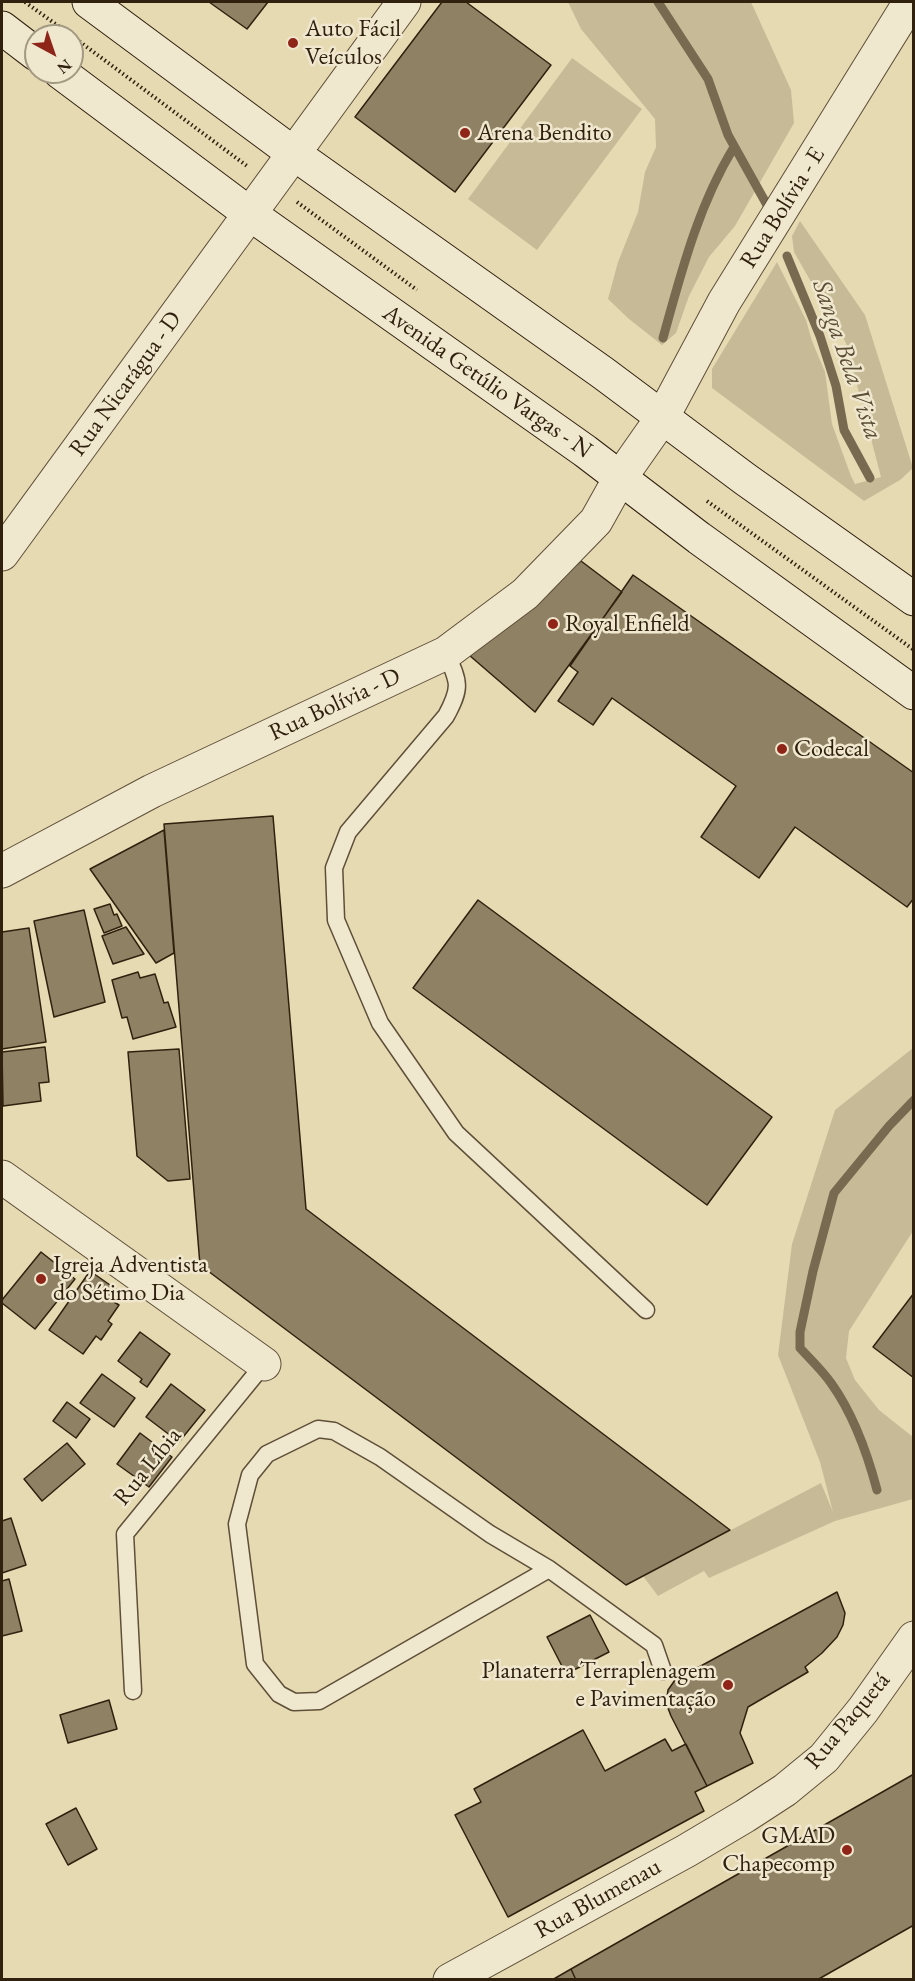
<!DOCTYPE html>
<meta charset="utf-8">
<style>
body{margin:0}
#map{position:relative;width:915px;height:1981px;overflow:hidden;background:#e6dab3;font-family:"EB Garamond",serif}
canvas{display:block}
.frame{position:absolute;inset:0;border:3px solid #30210f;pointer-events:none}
.north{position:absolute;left:24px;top:24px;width:60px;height:60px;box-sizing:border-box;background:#efe7ce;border:2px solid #a39882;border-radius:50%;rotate:140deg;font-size:16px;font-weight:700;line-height:24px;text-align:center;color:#30210f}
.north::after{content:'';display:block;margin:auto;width:21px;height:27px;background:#8f2418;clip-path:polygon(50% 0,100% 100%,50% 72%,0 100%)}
</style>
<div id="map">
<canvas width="915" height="1981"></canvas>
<div class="frame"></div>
<div class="north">N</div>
</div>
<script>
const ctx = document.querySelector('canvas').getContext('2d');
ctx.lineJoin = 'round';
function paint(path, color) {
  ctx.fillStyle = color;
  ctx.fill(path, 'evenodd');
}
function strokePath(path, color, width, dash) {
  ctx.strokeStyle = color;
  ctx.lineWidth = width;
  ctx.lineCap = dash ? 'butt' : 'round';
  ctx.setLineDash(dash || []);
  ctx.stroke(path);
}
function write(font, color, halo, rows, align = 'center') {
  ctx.font = font + ' "EB Garamond",serif';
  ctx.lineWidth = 5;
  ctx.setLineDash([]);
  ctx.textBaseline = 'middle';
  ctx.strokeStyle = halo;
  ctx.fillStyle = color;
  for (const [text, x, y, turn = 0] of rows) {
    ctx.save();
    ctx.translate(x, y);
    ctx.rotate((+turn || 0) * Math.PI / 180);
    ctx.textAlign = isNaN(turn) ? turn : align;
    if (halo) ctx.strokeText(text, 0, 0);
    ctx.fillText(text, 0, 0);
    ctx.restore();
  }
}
const green = new Path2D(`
 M 568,2 L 751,2 L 791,90 L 794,123 L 735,226 L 709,257 L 689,296 L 676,333 L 662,345 L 629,319 L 608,299 L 618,262 L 638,212 L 645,172 L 656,147 L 655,119 L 581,29 Z
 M 572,58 L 642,109 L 537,250 L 468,199 Z
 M 800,221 L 865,315 L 913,468 L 900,480 L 864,501 L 712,388 L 712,369 L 777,262 L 806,320 L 812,341 L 825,372 L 832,424 L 851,476 L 855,484 L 881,477 L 846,343 L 794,252 L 792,236 Z
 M 913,1048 L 913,1231 L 849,1331 L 846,1358 L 855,1380 L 879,1410 L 913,1437 L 913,1499 L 835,1521 L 709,1578 L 704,1571 L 658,1596 L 643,1576 L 821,1483 L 833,1512 L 820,1462 L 778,1355 L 792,1244 L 835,1110 Z`);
const stream = new Path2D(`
 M 658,2 L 708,79 L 728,135 L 767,205
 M 787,256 L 820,336 L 836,386 L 844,430 L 870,478
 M 663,338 C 681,273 698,206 734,147
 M 877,1490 C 867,1452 854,1415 831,1383 C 822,1370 810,1359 800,1348 L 800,1332 L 813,1271 L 834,1193 L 889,1126 L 914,1100`);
const building = new Path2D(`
 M 209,2 L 268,2 L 247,29 Z
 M 442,2 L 466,2 L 551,65 L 455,192 L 355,117 Z
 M 581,561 L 622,592 L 535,712 L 469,655 Z
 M 633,575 L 914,773 L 914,898 L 907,907 L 795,827 L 759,878 L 701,837 L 736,786 L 612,698 L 593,725 L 558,701 L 578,672 L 570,666 Z
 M 273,816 L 306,1209 L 730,1530 L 626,1585 L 200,1265 L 164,824 Z
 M 164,830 L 174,953 L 156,963 L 90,869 Z
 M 478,900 L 772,1117 L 707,1205 L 413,988 Z
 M 110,904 L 114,915 L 117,914 L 122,926 L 104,933 L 94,909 Z
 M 84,910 L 105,1002 L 54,1017 L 34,921 Z
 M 126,927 L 144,954 L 113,964 L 102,936 Z
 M 29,928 L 46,1042 L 2,1049 L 2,932 Z
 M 138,972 L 140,978 L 155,974 L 164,1003 L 168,1002 L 176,1027 L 133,1039 L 127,1017 L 122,1018 L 112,980 Z
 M 45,1047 L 49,1082 L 39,1083 L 41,1101 L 3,1106 L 2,1052 Z
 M 179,1049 L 190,1179 L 168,1181 L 137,1156 L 128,1052 Z
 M 41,1252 L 75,1279 L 35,1329 L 2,1303 L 2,1300 Z
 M 90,1271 L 120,1292 L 114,1302 L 119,1305 L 108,1321 L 112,1324 L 101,1340 L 96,1336 L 83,1354 L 49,1330 Z
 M 914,1293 L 914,1378 L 873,1347 Z
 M 140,1332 L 170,1354 L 147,1387 L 140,1382 L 142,1379 L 118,1361 Z
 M 102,1374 L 135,1398 L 114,1427 L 80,1403 Z
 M 171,1384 L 205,1410 L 179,1442 L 146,1417 Z
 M 67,1402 L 90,1419 L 76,1438 L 53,1421 Z
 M 140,1433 L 172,1457 L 149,1487 L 117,1464 Z
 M 67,1443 L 85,1464 L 42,1501 L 24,1479 Z
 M 11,1518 L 26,1565 L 2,1573 L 2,1521 Z
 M 9,1579 L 22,1631 L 2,1636 L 2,1581 Z
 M 837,1592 L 845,1613 L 843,1625 L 837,1637 L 822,1653 L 805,1667 L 808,1672 L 748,1707 L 740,1733 L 753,1763 L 707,1786 L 671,1716 L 666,1703 L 668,1690 L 675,1680 Z
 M 590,1615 L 609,1652 L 566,1674 L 547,1637 Z
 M 109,1700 L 117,1729 L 68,1743 L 60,1715 Z
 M 583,1730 L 605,1771 L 665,1739 L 672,1751 L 686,1744 L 707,1786 L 695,1792 L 704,1811 L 508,1917 L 455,1815 L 481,1802 L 474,1789 Z
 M 914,1774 L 914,1925 L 817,1980 L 576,1980 L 571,1969 Z
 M 76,1808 L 97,1849 L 68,1865 L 46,1824 Z
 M 571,1969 L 576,1980 L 552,1980 Z`);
const path = new Path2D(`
 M 25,2 L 72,36
 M 72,36 L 247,166
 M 297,202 L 417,290
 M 707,501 L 914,650`);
const lane = new Path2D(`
 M 446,653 C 459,682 462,687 446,716 L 348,832 L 334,868 L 336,920 L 380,1023 L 456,1133 L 646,1310
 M 549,1569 L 319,1701 L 294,1702 L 279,1694 L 255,1664 L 237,1524 L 250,1475 L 267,1454 L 318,1429 L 334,1431 L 380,1457 L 490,1534 L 549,1569 L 654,1645 L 663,1671
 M 133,1691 L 125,1534 L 264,1364`);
const street = new Path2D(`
 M 2,554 L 404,2
 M 2,871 L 152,791 L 446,653 L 525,594 L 596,521 L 620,478 L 662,418 L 724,302 L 910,2
 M 2,1177 L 264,1364
 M 450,1980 L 686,1851 L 745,1816 L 785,1790 L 824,1758 L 863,1710 L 914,1638`);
const secondary = new Path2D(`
 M 89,2 L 293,153 L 603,373 L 745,479 L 914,599
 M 2,28 L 36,54
 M 60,72 L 250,214 L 585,451 L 699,538 L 914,693`);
const markers = [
 [293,43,6,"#8f2418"],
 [465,133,6,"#8f2418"],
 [553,624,6,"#8f2418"],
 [782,749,6,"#8f2418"],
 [41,1279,6,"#8f2418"],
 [728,1685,6,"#8f2418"],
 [847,1850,6,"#8f2418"]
];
const poiNames = [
 ["Auto Fácil",305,29],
 ["Veículos",305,57],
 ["Arena Bendito",477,133],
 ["Royal Enfield",565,624],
 ["Codecal",794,749],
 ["Igreja Adventista",53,1265],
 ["do Sétimo Dia",53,1293],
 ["Planaterra Terraplenagem",716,1671,"right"],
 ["e Pavimentação",716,1699,"right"],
 ["GMAD",835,1836,"right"],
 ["Chapecomp",835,1864,"right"]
];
const streetNames = [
 ["Rua Bolívia - E",783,208,-58],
 ["Avenida Getúlio Vargas - N",487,382,35],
 ["Rua Nicarágua - D",126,384,-54],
 ["Rua Bolívia - D",335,705,-25],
 ["Rua Líbia",148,1467,-51],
 ["Rua Paquetá",848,1721,-50],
 ["Rua Blumenau",598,1899,-29]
];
const waterNames = [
 ["Sanga Bela Vista",847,360,71]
];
paint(green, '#c7bb97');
strokePath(stream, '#786a50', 9);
paint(building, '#8f8164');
strokePath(building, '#30210f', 1.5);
strokePath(lane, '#5e4f38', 19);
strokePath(street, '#5e4f38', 35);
strokePath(secondary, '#30210f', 35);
strokePath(path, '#30210f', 4, [1.5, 3]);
strokePath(lane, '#efe7ce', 16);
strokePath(street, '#efe7ce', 33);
strokePath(secondary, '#efe7ce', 33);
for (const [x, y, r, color] of markers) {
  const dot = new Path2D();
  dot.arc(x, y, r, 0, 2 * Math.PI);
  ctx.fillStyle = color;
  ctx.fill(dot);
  strokePath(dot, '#efe7ce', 2);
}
write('24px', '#30210f', '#efe7ce', poiNames, 'left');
write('24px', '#30210f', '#efe7ce', streetNames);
write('italic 26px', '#5a4c35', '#efe7ce', waterNames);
</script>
